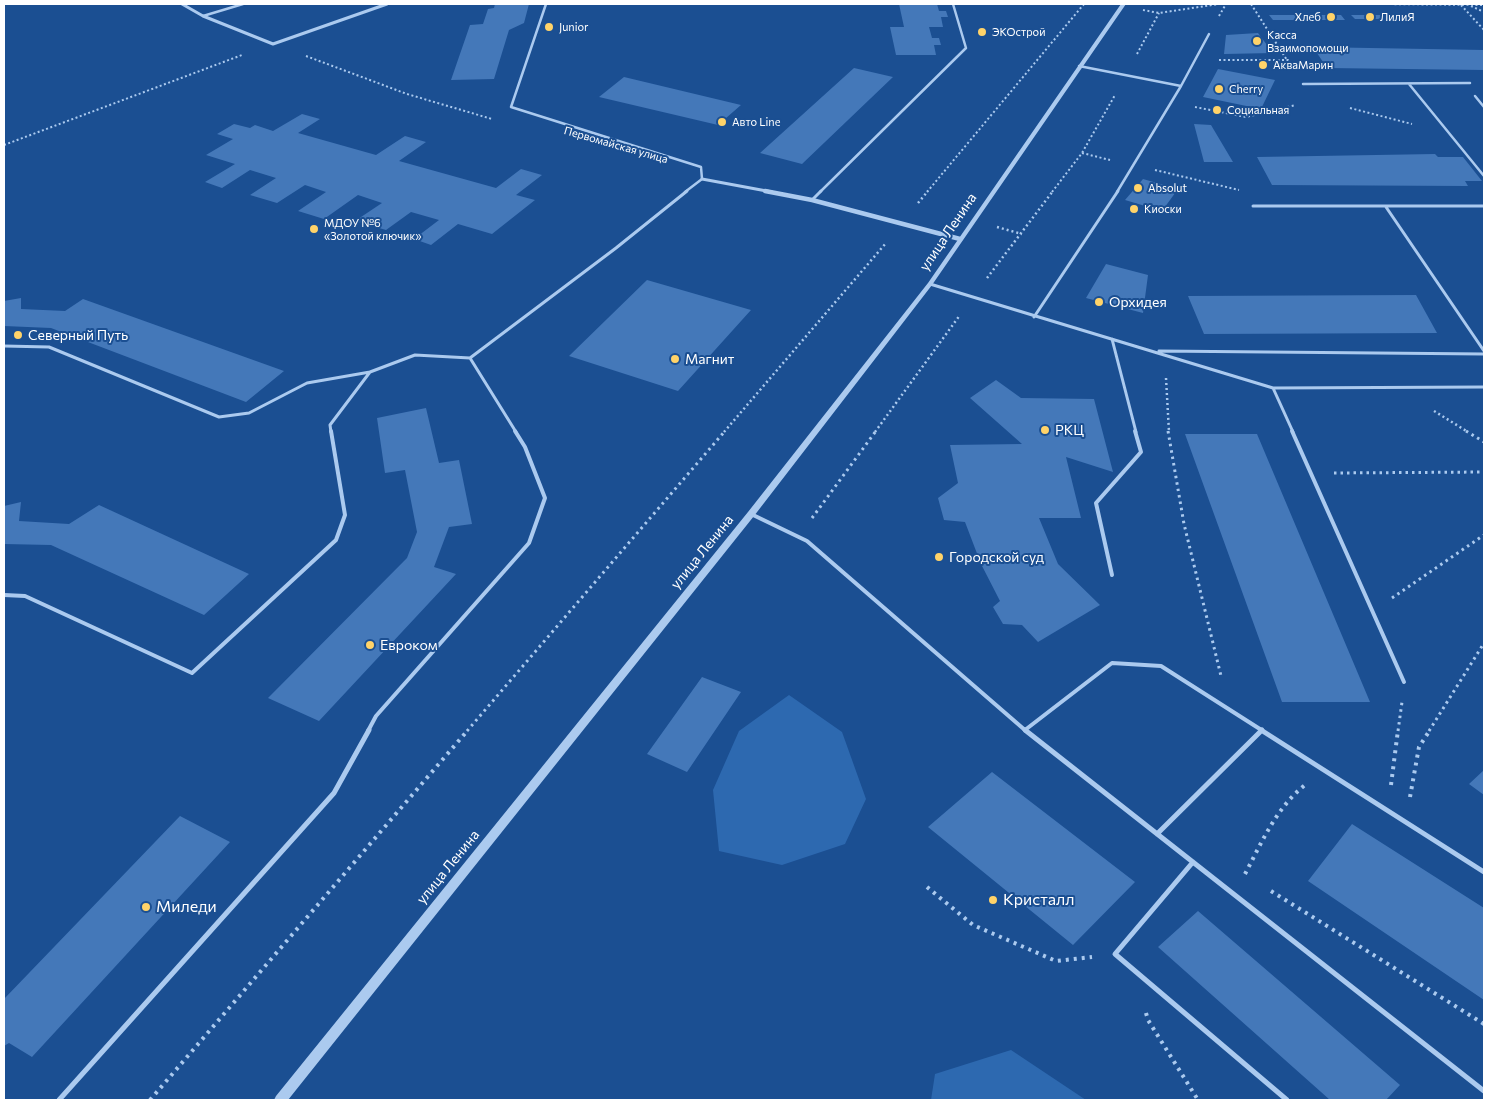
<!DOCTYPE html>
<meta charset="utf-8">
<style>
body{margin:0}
#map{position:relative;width:1488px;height:1104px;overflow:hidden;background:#1b4f92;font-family:Commissioner,sans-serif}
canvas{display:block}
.frame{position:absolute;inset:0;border:5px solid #fff;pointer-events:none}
</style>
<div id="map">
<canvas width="1488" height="1104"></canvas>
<div class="frame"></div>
</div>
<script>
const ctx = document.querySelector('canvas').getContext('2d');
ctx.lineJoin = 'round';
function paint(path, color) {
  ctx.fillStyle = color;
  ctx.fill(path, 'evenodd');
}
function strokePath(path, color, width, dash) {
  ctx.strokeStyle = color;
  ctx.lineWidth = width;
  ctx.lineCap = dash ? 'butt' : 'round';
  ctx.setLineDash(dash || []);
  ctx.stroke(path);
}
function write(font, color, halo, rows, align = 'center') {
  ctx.font = font + ' Commissioner,sans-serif';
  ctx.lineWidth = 4;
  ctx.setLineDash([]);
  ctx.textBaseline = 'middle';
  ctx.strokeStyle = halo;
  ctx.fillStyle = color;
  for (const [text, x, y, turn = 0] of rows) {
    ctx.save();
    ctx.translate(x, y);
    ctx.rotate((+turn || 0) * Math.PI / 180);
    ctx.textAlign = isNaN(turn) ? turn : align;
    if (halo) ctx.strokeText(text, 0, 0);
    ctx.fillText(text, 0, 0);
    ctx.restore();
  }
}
const green = new Path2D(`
 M 789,695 L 842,732 L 866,799 L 845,844 L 782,865 L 719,851 L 713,790 L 739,731 Z
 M 1011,1050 L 1086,1100 L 931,1100 L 935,1074 Z`);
const building = new Path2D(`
 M 495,4 L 529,4 L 524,23 L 509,30 L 494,79 L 451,80 L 470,25 L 483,24 L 488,9 L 494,8 Z
 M 899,4 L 937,4 L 939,11 L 946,11 L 948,17 L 941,17 L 943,27 L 929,27 L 932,38 L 939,38 L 941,45 L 934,45 L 936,55 L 896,55 L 890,27 L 904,27 Z
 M 1269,15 L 1306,15 L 1310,20 L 1273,20 Z
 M 1316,15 L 1341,15 L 1345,20 L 1320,20 Z
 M 1351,15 L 1386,15 L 1390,19 L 1355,19 Z
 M 1258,33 L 1273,53 L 1224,54 L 1226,35 Z
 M 1313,47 L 1484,50 L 1484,70 L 1327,68 Z
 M 854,68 L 893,77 L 802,164 L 760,153 Z
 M 1218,69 L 1275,80 L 1261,109 L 1203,97 Z
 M 624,77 L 741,105 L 718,125 L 599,97 Z
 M 302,114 L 320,119 L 298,133 L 376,155 L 405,136 L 426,142 L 399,161 L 496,188 L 521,169 L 542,175 L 516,195 L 535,200 L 492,234 L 458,224 L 431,245 L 414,239 L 439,220 L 411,212 L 386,230 L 355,221 L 382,203 L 358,195 L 324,219 L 298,211 L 326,192 L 305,185 L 277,203 L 250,195 L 276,178 L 250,170 L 222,188 L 205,182 L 235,164 L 206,155 L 233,139 L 217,134 L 234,124 L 250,128 L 255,125 L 273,131 Z
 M 1194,124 L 1211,125 L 1233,162 L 1204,162 Z
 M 1435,154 L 1438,157 L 1463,157 L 1482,181 L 1465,181 L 1468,186 L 1272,185 L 1257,157 Z
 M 1143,179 L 1178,189 L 1162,211 L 1125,200 Z
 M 1106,264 L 1148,275 L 1143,313 L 1086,298 Z
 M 647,280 L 751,310 L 678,391 L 569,356 Z
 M 1416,295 L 1437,333 L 1204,334 L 1188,296 Z
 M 21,298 L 21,309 L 65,311 L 83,299 L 284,371 L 246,402 L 51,328 L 4,326 L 4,301 Z
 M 996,380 L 1021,398 L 1094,399 L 1113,472 L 1066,457 L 1081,518 L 1039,518 L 1058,564 L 1100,605 L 1038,642 L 1022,625 L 1003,624 L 993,607 L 1000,601 L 981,564 L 965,522 L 944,520 L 938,498 L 958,483 L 950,445 L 1022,444 L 970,398 Z
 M 426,408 L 439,463 L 459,460 L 472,524 L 449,527 L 434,567 L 456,574 L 319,721 L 268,698 L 407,558 L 417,532 L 405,470 L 385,473 L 377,418 Z
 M 1185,434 L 1257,434 L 1370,702 L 1282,702 Z
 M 21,502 L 19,521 L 69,524 L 99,505 L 249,574 L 204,615 L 51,545 L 4,544 L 4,506 Z
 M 702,677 L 741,692 L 687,772 L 647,754 Z
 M 1484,770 L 1484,795 L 1469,784 Z
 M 992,772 L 1135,882 L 1073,945 L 928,827 Z
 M 180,816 L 230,842 L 32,1057 L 9,1043 L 4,1046 L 4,999 Z
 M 1352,824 L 1484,908 L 1484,1000 L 1308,881 Z
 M 1198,911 L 1400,1085 L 1386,1100 L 1330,1100 L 1158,947 Z`);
const pathFar3 = new Path2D(`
 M 1251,4 L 1287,60
 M 1381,4 L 1484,5
 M 1461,5 L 1484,30
 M 1471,6 L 1484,12
 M 1143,10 L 1159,13 L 1219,4
 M 1219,16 L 1226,4
 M 1137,54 L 1159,13
 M 306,56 L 407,94 L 492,119
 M 1219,60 L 1288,60 L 1292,67
 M 1195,107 L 1246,117 L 1296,105
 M 1350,108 L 1412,124
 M 4,145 L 242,55
 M 1082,153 L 1110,160
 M 1155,170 L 1239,190
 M 927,192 L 1084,4
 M 1052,192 L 1082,153 L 1115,95`);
const pathFar2 = new Path2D(`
 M 918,203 L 928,191
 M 997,227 L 1022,234
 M 987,278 L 1053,191
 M 1166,378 L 1169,432
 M 1434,411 L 1468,432
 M 724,432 L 886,243
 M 875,432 L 960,315`);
const pathFar1 = new Path2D(`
 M 1168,431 L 1184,524 L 1221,676
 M 1466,431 L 1484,442
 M 1334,473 L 1484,472
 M 812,518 L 876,431
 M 1392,598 L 1484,535
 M 467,731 L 725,431
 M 1398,731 L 1402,702
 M 1429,731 L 1484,643`);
const path = new Path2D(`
 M 1391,785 L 1398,730
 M 1410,797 L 1419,747 L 1430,730
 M 1245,874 C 1262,842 1276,808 1305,785
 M 927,887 L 973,925 L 1056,961 L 1092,957
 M 1271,891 L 1484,1024
 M 1146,1013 L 1148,1020 L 1198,1100
 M 150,1100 L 468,730`);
const serviceFar3 = new Path2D(`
 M 546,4 L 511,107 L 701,167 L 702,179 L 685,192
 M 203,16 L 243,4
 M 1079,66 L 1181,86 L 1209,34
 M 1303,84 L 1470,83
 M 1409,84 L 1484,176
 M 1475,96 L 1484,107
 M 820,192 L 966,48 L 953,4
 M 1117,192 L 1181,86`);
const serviceFar2 = new Path2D(`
 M 812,200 L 821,191
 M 1253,206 L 1484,206
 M 1386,207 L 1484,351
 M 930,284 L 1273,388 L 1484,387
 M 1034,317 L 1118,191
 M 1112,339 L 1136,432
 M 4,346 L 49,347 L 219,417 L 249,413 L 307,383 L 370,372 L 330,425 L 331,432
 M 1159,351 L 1484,354
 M 370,372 L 415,355 L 470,358
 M 1273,388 L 1293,432
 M 516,432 L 470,358 L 616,248 L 687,191`);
const serviceFar1 = new Path2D(`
 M 1292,431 L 1404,682
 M 751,514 L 807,541 L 1026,731
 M 1112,575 L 1096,503 L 1141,452 L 1135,431
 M 4,595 L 25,596 L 192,673 L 336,540 L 345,515 L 331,431
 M 1025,730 L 1112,663 L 1161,666 L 1263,731
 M 368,731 L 376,716 L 529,543 L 545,498 L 525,447 L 515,431`);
const service = new Path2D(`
 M 1025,730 L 1484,1091
 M 1261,730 L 1484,872
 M 1157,834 L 1262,730
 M 1193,862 L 1115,954 L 1287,1100
 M 59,1100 L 334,793 L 369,730`);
const minorFar1 = new Path2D(`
 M 182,4 L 203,16 L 273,44 L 387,4
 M 702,179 L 772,192`);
const minor = new Path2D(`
 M 765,191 L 812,200 L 960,239`);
const tertiary = new Path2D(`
 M 1121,4 L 1126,4 L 932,285 L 754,516 L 288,1100 L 274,1100 L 276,1096 L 748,512 L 928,283 Z`);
const markers = [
 [1331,17,5,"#ffd369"],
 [1370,17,5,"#ffd369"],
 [549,27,5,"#ffd369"],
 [982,32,5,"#ffd369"],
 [1257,41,5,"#ffd369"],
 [1263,65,5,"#ffd369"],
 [1219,89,5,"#ffd369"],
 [1217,110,5,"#ffd369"],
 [722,122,5,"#ffd369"],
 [1138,188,5,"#ffd369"],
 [1134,209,5,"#ffd369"],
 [314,229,5,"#ffd369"],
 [1099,302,5,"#ffd369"],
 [18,335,5,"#ffd369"],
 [675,359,5,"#ffd369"],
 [1045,430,5,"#ffd369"],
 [939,557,5,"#ffd369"],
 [370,645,5,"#ffd369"],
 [993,900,5,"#ffd369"],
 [146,907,5,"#ffd369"]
];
const farPoinames = [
 ["Хлеб",1321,17,"right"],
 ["ЛилиЯ",1380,17],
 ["Junior",559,27],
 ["ЭКОстрой",992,32],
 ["Касса",1267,35],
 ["Взаимопомощи",1267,48],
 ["АкваМарин",1273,65],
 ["Cherry",1229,89],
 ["Социальная",1227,110],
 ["Авто Line",732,122],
 ["Absolut",1148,188],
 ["Киоски",1144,209],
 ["МДОУ №6",324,223],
 ["«Золотой ключик»",324,236]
];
const farStreetnames = [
 ["Первомайская улица",616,145,16]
];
const streetNames = [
 ["улица Ленина",948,232,-56],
 ["улица Ленина",702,552,-51],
 ["улица Ленина",448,867,-51]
];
const poiNames = [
 ["Орхидея",1109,302],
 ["Северный Путь",28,335],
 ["Магнит",685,359],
 ["РКЦ",1055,430],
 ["Городской суд",949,557],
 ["Евроком",380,645]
];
const nearPoinames = [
 ["Кристалл",1003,900],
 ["Миледи",156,907]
];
paint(green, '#2d69b0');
paint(building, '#4478b9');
strokePath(pathFar3, '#abcaef', 2, [2, 2.5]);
strokePath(pathFar2, '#abcaef', 2.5, [2, 3]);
strokePath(pathFar1, '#abcaef', 3, [2.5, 4]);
strokePath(path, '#abcaef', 4, [3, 5]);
strokePath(serviceFar3, '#abcaef', 2.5);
strokePath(serviceFar2, '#abcaef', 3);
strokePath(serviceFar1, '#abcaef', 4);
strokePath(service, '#abcaef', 5);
strokePath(minorFar1, '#abcaef', 3);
strokePath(minor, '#abcaef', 4.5);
paint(tertiary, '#abcaef');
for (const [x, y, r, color] of markers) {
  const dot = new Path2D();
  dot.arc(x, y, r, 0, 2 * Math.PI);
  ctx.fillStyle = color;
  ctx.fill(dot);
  strokePath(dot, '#1b4f92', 2);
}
write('11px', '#fff', '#1b4f92', farPoinames, 'left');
write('11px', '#fff', '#1b4f92', farStreetnames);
write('14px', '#fff', '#1b4f92', streetNames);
write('14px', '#fff', '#1b4f92', poiNames, 'left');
write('16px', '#fff', '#1b4f92', nearPoinames, 'left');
</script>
